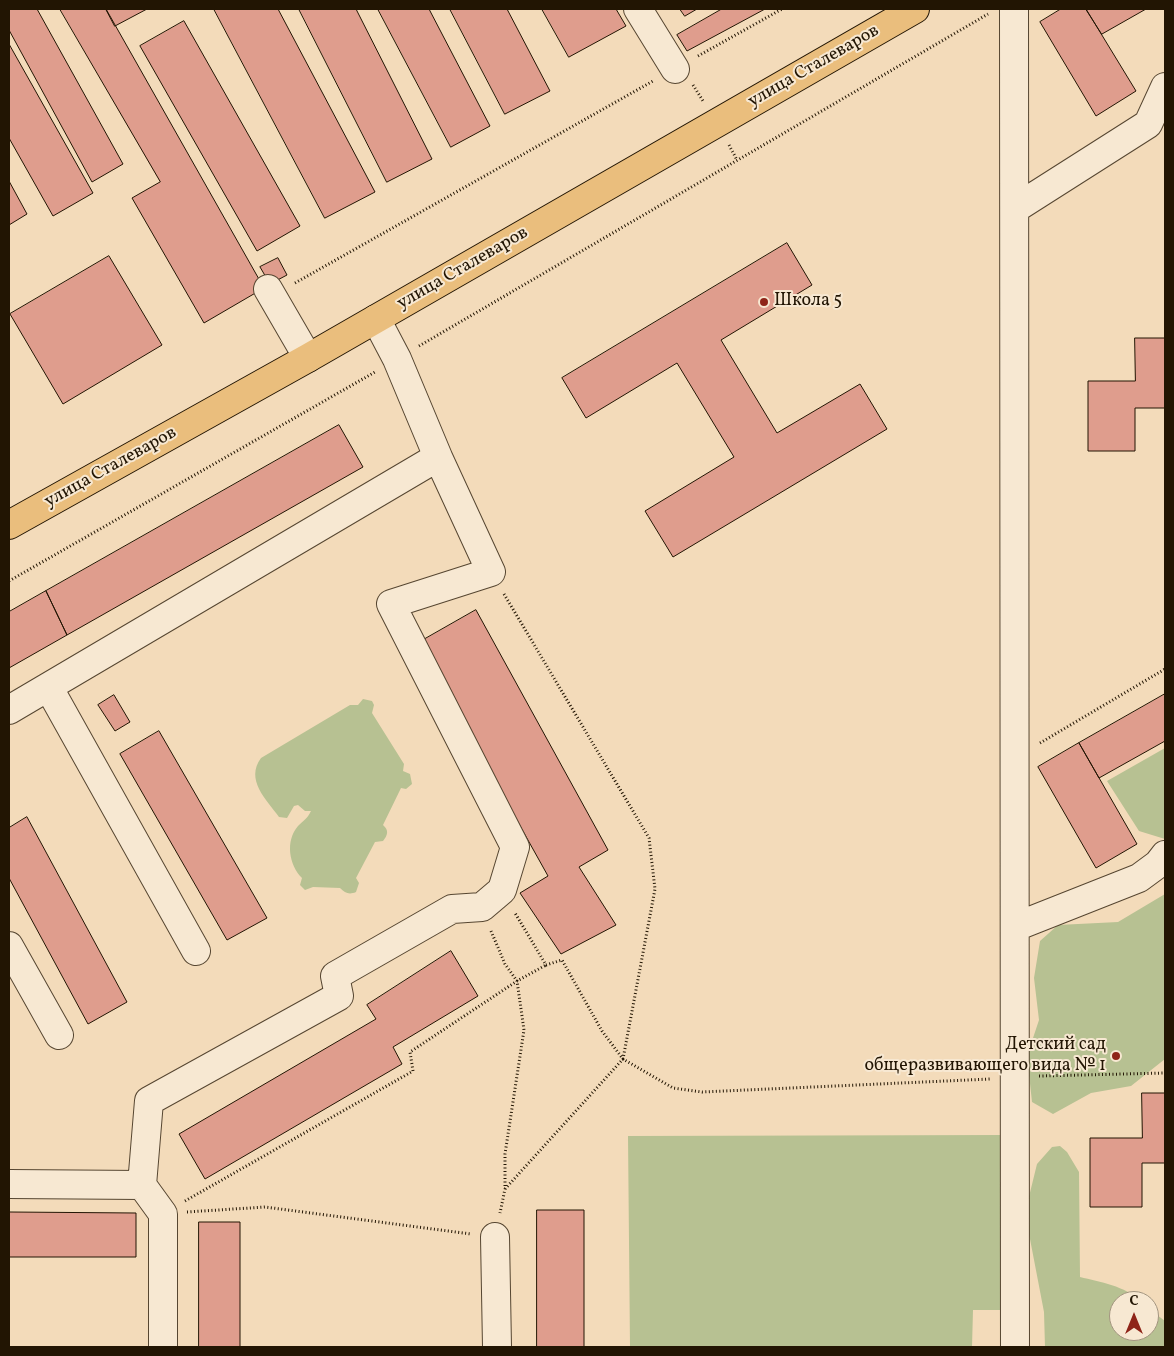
<!DOCTYPE html>
<meta charset="utf-8">
<style>
body{margin:0}
#map{position:relative;width:1174px;height:1356px;overflow:hidden;background:#f3dbba;font-family:Vollkorn,serif}
canvas{display:block}
.frame{position:absolute;inset:0;border:10px solid #221503;pointer-events:none}
.north{position:absolute;left:1109px;top:1291px;width:50px;height:50px;box-sizing:border-box;background:#f7e8d2;border:1px solid #a2947f;border-radius:50%;rotate:0deg;font-size:14px;font-weight:700;line-height:20px;text-align:center;color:#221503}
.north::after{content:'';display:block;margin:auto;width:18px;height:22px;background:#8f2418;clip-path:polygon(50% 0,100% 100%,50% 72%,0 100%)}
</style>
<div id="map">
<canvas width="1174" height="1356"></canvas>
<div class="frame"></div>
<div class="north">С</div>
</div>
<script>
const ctx = document.querySelector('canvas').getContext('2d');
ctx.lineJoin = 'round';
function paint(path, color) {
  ctx.fillStyle = color;
  ctx.fill(path, 'evenodd');
}
function strokePath(path, color, width, dash) {
  ctx.strokeStyle = color;
  ctx.lineWidth = width;
  ctx.lineCap = dash ? 'butt' : 'round';
  ctx.setLineDash(dash || []);
  ctx.stroke(path);
}
function write(font, color, halo, rows, align = 'center') {
  ctx.font = font + ' Vollkorn,serif';
  ctx.lineWidth = 4;
  ctx.setLineDash([]);
  ctx.textBaseline = 'middle';
  ctx.strokeStyle = halo;
  ctx.fillStyle = color;
  for (const [text, x, y, turn = 0] of rows) {
    ctx.save();
    ctx.translate(x, y);
    ctx.rotate((+turn || 0) * Math.PI / 180);
    ctx.textAlign = isNaN(turn) ? turn : align;
    if (halo) ctx.strokeText(text, 0, 0);
    ctx.fillText(text, 0, 0);
    ctx.restore();
  }
}
const green = new Path2D(`
 M 363,699 L 372,701 L 374,705 L 372,713 L 404,764 L 403,771 L 410,774 L 412,784 L 406,789 L 401,788 L 383,825 C 389,830 388,835 383,841 L 375,842 L 356,878 L 359,883 L 356,892 C 349,895 345,893 340,888 L 313,887 L 305,890 L 300,885 L 302,878 C 289,865 285,841 298,826 C 304,820 307,819 311,811 L 305,811 L 298,805 L 294,806 L 287,818 L 279,817 C 266,799 245,780 261,758 L 350,705 L 358,705 Z
 M 1165,748 L 1165,839 L 1139,831 L 1107,781 Z
 M 1165,894 L 1165,1059 L 1131,1086 L 1091,1093 L 1053,1114 L 1032,1102 L 1027,1056 L 1039,1020 L 1034,978 L 1040,941 L 1058,925 L 1118,922 Z
 M 1002,1135 L 1005,1310 L 973,1310 L 972,1347 L 630,1347 L 628,1136 Z
 M 1060,1146 L 1067,1152 L 1079,1172 L 1080,1277 C 1100,1282 1125,1286 1141,1301 L 1119,1301 L 1119,1331 L 1149,1331 L 1149,1309 L 1165,1321 L 1165,1347 L 1045,1347 L 1044,1312 L 1025,1213 L 1037,1164 L 1052,1147 Z`);
const building = new Path2D(`
 M 9,9 L 37,9 L 123,164 L 92,182 L 9,30 Z
 M 60,9 L 106,9 L 264,288 L 204,323 L 132,198 L 160,182 Z
 M 106,9 L 147,9 L 115,26 Z
 M 214,9 L 278,9 L 375,192 L 325,218 Z
 M 299,9 L 356,9 L 432,159 L 387,182 Z
 M 378,9 L 429,9 L 490,126 L 451,147 Z
 M 450,9 L 507,9 L 550,91 L 505,114 Z
 M 542,9 L 616,9 L 626,26 L 569,57 Z
 M 680,9 L 697,9 L 685,16 Z
 M 722,9 L 765,9 L 687,51 L 677,35 Z
 M 1061,9 L 1086,9 L 1136,91 L 1096,116 L 1040,22 Z
 M 1086,9 L 1146,9 L 1102,34 Z
 M 184,21 L 300,226 L 257,251 L 140,46 Z
 M 9,44 L 93,193 L 53,216 L 9,138 Z
 M 9,181 L 27,214 L 9,225 Z
 M 787,243 L 812,285 L 721,340 L 777,433 L 860,384 L 887,429 L 673,557 L 645,511 L 734,457 L 677,363 L 586,418 L 562,378 Z
 M 109,256 L 162,345 L 63,404 L 10,314 Z
 M 278,258 L 287,275 L 270,284 L 260,267 Z
 M 1135,338 L 1165,338 L 1165,408 L 1135,408 L 1135,451 L 1088,451 L 1088,381 L 1135,381 Z
 M 339,425 L 363,467 L 67,635 L 46,591 Z
 M 46,591 L 67,635 L 9,668 L 9,612 Z
 M 476,610 L 608,850 L 579,867 L 616,925 L 561,954 L 520,893 L 548,876 L 418,643 Z
 M 1165,694 L 1165,741 L 1099,778 L 1079,743 Z
 M 114,695 L 130,722 L 115,731 L 98,705 Z
 M 159,731 L 267,918 L 227,940 L 120,754 Z
 M 1079,743 L 1137,844 L 1096,868 L 1038,767 Z
 M 27,817 L 127,1002 L 88,1024 L 9,878 L 9,828 Z
 M 451,951 L 478,996 L 393,1047 L 402,1064 L 205,1179 L 179,1134 L 376,1019 L 367,1005 Z
 M 1142,1093 L 1165,1093 L 1165,1163 L 1142,1163 L 1142,1207 L 1090,1207 L 1090,1138 L 1142,1138 Z
 M 537,1210 L 584,1210 L 584,1347 L 537,1347 Z
 M 9,1212 L 136,1213 L 136,1257 L 9,1257 Z
 M 199,1222 L 240,1222 L 240,1347 L 199,1347 Z`);
const path = new Path2D(`
 M 698,56 L 782,9
 M 693,85 L 703,101
 M 729,145 L 737,160
 M 295,283 L 653,81
 M 419,346 L 988,14
 M 9,581 L 375,372
 M 504,594 L 649,838 L 655,889 L 623,1059 L 602,1031 L 562,960 L 546,965 L 515,913
 M 1040,743 L 1165,669
 M 491,931 L 505,964 L 517,981 L 524,1030 L 505,1154 L 505,1189 L 500,1213
 M 1039,1076 L 1165,1073
 M 505,1189 L 623,1059 L 673,1088 L 702,1092 L 990,1079
 M 185,1201 L 413,1071 L 410,1052 L 517,981 L 546,965
 M 187,1212 L 265,1207 L 471,1234`);
const minor = new Path2D(`
 M 638,9 L 675,69
 M 1014,9 L 1015,1347
 M 1016,208 L 1148,124 L 1165,87
 M 268,289 L 308,358
 M 49,688 L 196,951
 M 9,710 L 438,457 L 397,359 L 376,319
 M 1015,927 L 1139,878 L 1158,864 L 1165,855
 M 9,946 L 59,1035
 M 9,1184 L 142,1185 L 149,1101 L 339,996 L 335,976 L 452,909 L 482,907 L 502,890 L 515,847 L 391,604 L 491,572 L 438,457
 M 142,1185 L 163,1214 L 163,1347
 M 495,1237 L 497,1347`);
const major = new Path2D(`
 M 9,525 L 308,358 L 915,9`);
const markers = [
 [764,302,5,"#8f2418"],
 [1116,1056,5,"#8f2418"]
];
const streetNames = [
 ["улица Сталеваров",814,67,-30],
 ["улица Сталеваров",463,269,-30],
 ["улица Сталеваров",111,468,-29]
];
const poiNames = [
 ["Школа 5",774,302],
 ["Детский сад",1106,1046,"right"],
 ["общеразвивающего вида № 1",1106,1067,"right"]
];
paint(green, '#b7c192');
paint(building, '#df9d8d');
strokePath(building, '#221503', 1);
strokePath(minor, '#564631', 30);
strokePath(major, '#221503', 30);
strokePath(path, '#221503', 3, [1, 2.5]);
strokePath(minor, '#f7e8d2', 28);
strokePath(major, '#eabe7d', 28);
for (const [x, y, r, color] of markers) {
  const dot = new Path2D();
  dot.arc(x, y, r, 0, 2 * Math.PI);
  ctx.fillStyle = color;
  ctx.fill(dot);
  strokePath(dot, '#f7e8d2', 2);
}
write('18px', '#221503', '#f7e8d2', streetNames);
write('18px', '#221503', '#f7e8d2', poiNames, 'left');
</script>
